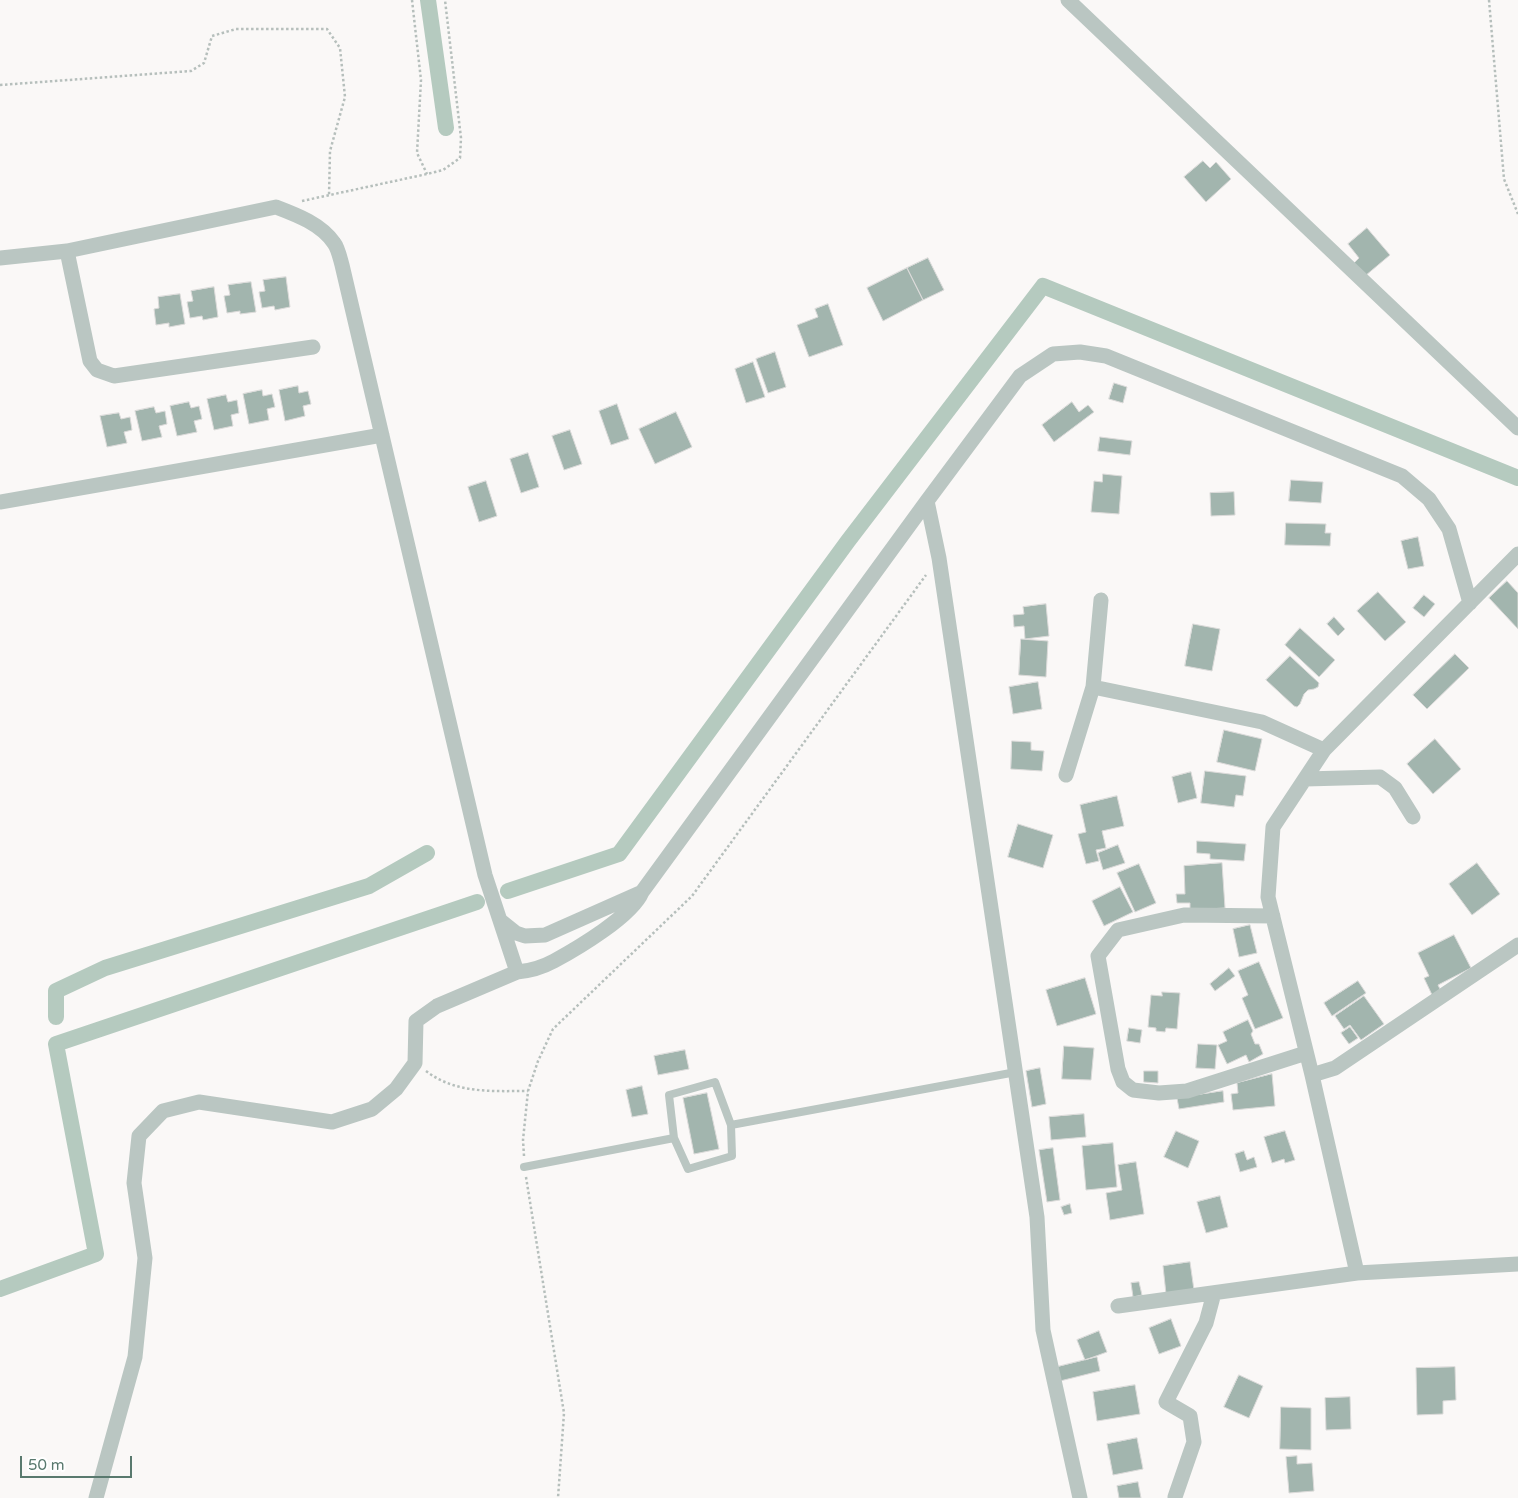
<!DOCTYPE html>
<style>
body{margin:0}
#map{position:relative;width:1518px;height:1498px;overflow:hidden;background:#faf8f7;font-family:"Varela Round",sans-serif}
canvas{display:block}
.scale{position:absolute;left:20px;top:1456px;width:112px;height:22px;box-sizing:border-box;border:2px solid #59796e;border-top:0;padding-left:6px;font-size:15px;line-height:18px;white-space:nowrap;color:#59796e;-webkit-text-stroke:4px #fff;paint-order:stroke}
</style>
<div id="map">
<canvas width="1518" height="1498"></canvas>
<div class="scale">50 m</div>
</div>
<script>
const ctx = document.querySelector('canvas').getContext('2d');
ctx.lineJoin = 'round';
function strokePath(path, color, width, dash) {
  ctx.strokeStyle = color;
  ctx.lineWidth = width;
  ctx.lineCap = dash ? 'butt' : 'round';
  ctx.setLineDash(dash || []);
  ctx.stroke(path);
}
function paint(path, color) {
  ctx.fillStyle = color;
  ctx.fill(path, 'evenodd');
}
const canal = new Path2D(`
 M 428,0 L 446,128
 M 508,891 L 619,854 L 848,541 L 1043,286 L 1518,478
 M 56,1017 L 56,991 L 105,968 L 369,886 L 427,853
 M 0,1289 L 96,1254 L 56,1044 L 477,902`);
const building = new Path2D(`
 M 1203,161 L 1210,168 L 1216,162 L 1231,179 L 1206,202 L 1184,177 Z
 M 1367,228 L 1390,255 L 1365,276 L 1354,263 L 1359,258 L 1348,244 Z
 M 928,258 L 944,290 L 923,300 L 907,268 Z
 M 907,268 L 923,300 L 883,321 L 867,288 Z
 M 286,277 L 290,307 L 275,310 L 274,306 L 262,308 L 259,292 L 265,291 L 263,280 Z
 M 251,282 L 256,312 L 240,314 L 240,311 L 227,313 L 224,296 L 230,295 L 228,285 Z
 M 214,287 L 218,317 L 203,320 L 202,316 L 190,318 L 187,302 L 193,301 L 191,291 Z
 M 180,294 L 185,324 L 169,327 L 169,323 L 156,325 L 154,309 L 159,308 L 158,297 Z
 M 828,304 L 843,345 L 809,357 L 797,325 L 818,317 L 815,309 Z
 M 775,352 L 786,387 L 768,393 L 756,359 Z
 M 753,362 L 765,397 L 746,403 L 735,369 Z
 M 1114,383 L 1127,387 L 1123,403 L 1109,399 Z
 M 298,386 L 299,393 L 308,391 L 311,404 L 303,406 L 305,416 L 285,421 L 279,390 Z
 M 262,390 L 263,396 L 272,394 L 275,407 L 267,409 L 269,420 L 249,424 L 243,394 Z
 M 226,395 L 228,402 L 237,400 L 239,413 L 231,415 L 233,426 L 214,430 L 207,399 Z
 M 189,402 L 191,408 L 199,406 L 202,419 L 194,421 L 197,432 L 177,436 L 170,406 Z
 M 1072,402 L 1079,412 L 1088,405 L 1094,412 L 1054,442 L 1042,425 Z
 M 617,404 L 629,439 L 611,445 L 599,411 Z
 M 154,407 L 156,413 L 165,411 L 167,424 L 159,426 L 162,437 L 142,441 L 135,411 Z
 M 676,412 L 692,447 L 655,464 L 639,429 Z
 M 119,413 L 121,419 L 130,417 L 132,430 L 124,432 L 127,443 L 107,447 L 100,416 Z
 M 570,430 L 582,464 L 564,470 L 552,436 Z
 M 1100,437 L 1132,441 L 1130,455 L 1098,451 Z
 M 528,453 L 539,487 L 521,493 L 510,459 Z
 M 1103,474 L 1122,476 L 1119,514 L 1091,512 L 1094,481 L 1102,482 Z
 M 1291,480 L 1323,482 L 1321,503 L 1289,501 Z
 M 486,481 L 497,516 L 479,522 L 468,487 Z
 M 1234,492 L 1235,515 L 1211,516 L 1210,493 Z
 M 1286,523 L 1326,524 L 1325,533 L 1331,533 L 1330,546 L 1285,545 Z
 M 1418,537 L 1424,566 L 1408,569 L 1401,541 Z
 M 1507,581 L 1518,593 L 1518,629 L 1489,598 Z
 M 1378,592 L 1406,622 L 1385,641 L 1357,611 Z
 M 1424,595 L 1435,604 L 1424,617 L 1413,608 Z
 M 1046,604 L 1049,636 L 1025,639 L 1024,626 L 1014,627 L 1013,615 L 1024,614 L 1023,607 Z
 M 1334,617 L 1345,629 L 1338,636 L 1327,624 Z
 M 1193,624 L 1220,629 L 1212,671 L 1185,666 Z
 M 1300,628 L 1335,660 L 1319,677 L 1285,645 Z
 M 1021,639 L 1048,641 L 1046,677 L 1019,675 Z
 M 1455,654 L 1469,668 L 1427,709 L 1413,695 Z
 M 1290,656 L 1319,683 L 1318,687 L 1314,689 L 1308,690 L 1304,694 L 1300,704 L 1297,707 L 1294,706 L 1266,680 Z
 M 1038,682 L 1042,709 L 1013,714 L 1009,687 Z
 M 1224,730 L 1262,739 L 1255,771 L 1217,762 Z
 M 1435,739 L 1461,769 L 1433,794 L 1407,764 Z
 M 1012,741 L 1031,742 L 1031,750 L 1044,751 L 1042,771 L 1011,769 Z
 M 1205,771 L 1246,776 L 1243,796 L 1236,795 L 1234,807 L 1201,803 Z
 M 1191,772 L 1197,798 L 1178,803 L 1172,777 Z
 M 1117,796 L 1124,826 L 1102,831 L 1106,848 L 1096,850 L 1099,861 L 1086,864 L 1078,834 L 1086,832 L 1080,805 Z
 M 1018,824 L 1053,835 L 1043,868 L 1008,857 Z
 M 1197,841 L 1246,844 L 1244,861 L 1210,859 L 1210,854 L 1197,853 Z
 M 1118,845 L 1125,863 L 1103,870 L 1098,853 Z
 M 1222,863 L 1225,908 L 1190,910 L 1190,903 L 1177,903 L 1176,894 L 1185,894 L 1184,866 Z
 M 1477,863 L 1500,894 L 1472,915 L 1449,884 Z
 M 1139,864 L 1156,903 L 1135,912 L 1117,873 Z
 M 1120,887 L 1133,912 L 1104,926 L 1092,901 Z
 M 1250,925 L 1257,953 L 1239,957 L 1233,929 Z
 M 1454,935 L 1471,968 L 1438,985 L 1442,993 L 1433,997 L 1424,978 L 1429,976 L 1418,953 Z
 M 1259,962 L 1283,1018 L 1255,1029 L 1242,998 L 1248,995 L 1238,971 Z
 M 1229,968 L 1235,976 L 1215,991 L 1210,984 Z
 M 1085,978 L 1096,1014 L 1057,1026 L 1046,990 Z
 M 1358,981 L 1366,993 L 1332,1016 L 1324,1003 Z
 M 1162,992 L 1180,993 L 1177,1029 L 1166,1028 L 1165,1032 L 1156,1031 L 1156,1028 L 1148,1027 L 1151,995 L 1162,996 Z
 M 1364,996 L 1384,1024 L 1361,1040 L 1350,1025 L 1344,1029 L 1335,1016 Z
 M 1248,1020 L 1253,1031 L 1251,1034 L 1255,1044 L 1259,1044 L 1263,1054 L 1249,1062 L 1246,1055 L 1227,1064 L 1218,1045 L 1227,1041 L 1223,1032 Z
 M 1350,1027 L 1358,1038 L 1349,1044 L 1341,1033 Z
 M 1129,1028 L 1142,1030 L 1140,1043 L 1127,1041 Z
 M 1198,1044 L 1217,1045 L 1215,1069 L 1196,1068 Z
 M 1064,1046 L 1094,1048 L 1091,1080 L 1062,1079 Z
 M 685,1050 L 689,1069 L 658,1075 L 654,1056 Z
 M 1040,1068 L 1046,1104 L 1032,1107 L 1026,1071 Z
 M 1144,1071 L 1158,1071 L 1158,1083 L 1144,1082 Z
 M 1272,1074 L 1275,1106 L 1233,1110 L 1231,1094 L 1238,1093 L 1237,1083 Z
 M 642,1086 L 648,1114 L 632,1117 L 626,1090 Z
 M 1223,1091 L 1224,1102 L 1179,1109 L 1177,1098 Z
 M 707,1093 L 719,1149 L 694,1154 L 683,1098 Z
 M 1084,1114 L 1086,1137 L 1051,1140 L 1049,1117 Z
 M 1176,1131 L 1199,1141 L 1188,1168 L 1164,1157 Z
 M 1285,1131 L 1295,1160 L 1285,1163 L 1284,1159 L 1272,1163 L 1264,1137 Z
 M 1113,1143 L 1117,1187 L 1086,1190 L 1082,1146 Z
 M 1053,1148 L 1060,1200 L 1047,1202 L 1039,1150 Z
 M 1244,1151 L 1247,1160 L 1254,1157 L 1257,1167 L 1240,1172 L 1235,1154 Z
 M 1136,1162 L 1144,1214 L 1110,1220 L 1106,1193 L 1122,1190 L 1118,1165 Z
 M 1220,1196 L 1228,1227 L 1206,1233 L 1197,1202 Z
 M 1070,1204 L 1072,1213 L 1064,1215 L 1061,1207 Z
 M 1190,1262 L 1194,1290 L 1166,1294 L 1163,1266 Z
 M 1139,1282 L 1142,1295 L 1133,1297 L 1131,1283 Z
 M 1171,1319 L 1181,1346 L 1159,1354 L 1149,1328 Z
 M 1099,1331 L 1107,1352 L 1085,1360 L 1077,1340 Z
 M 1097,1357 L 1100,1371 L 1060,1381 L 1057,1367 Z
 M 1455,1367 L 1456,1400 L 1443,1401 L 1443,1414 L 1417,1415 L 1416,1368 Z
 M 1239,1375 L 1263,1386 L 1249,1418 L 1224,1407 Z
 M 1135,1385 L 1140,1414 L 1097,1421 L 1093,1392 Z
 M 1350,1397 L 1351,1429 L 1326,1430 L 1325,1398 Z
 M 1281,1407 L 1311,1408 L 1311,1450 L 1280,1449 Z
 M 1137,1438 L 1143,1469 L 1113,1475 L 1107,1444 Z
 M 1297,1456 L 1297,1464 L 1312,1463 L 1314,1491 L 1289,1493 L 1286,1457 Z
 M 1138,1482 L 1141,1498 L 1119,1498 L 1117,1486 Z`);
const path = new Path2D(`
 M 412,0 L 421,80 L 417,153 L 427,174
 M 1489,0 L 1504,179 L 1518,214
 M 0,85 L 191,71 L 204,63 L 212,36 L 236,29 L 327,29 L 340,48 L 345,97 L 330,151 L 329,196
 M 302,201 L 427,174 L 443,170 L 460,158 L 461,138 L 445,0
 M 426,1071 C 456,1094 492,1091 528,1091
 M 524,1156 L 523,1140 L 528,1091 L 538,1061 L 553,1029 L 692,896 L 926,575
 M 526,1177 L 564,1413 L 558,1498`);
const service = new Path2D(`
 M 674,1138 L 688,1169 L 732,1156 L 731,1125
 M 524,1167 L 674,1138 L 669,1095 L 715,1082 L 731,1125 L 1016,1072`);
const minor = new Path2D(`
 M 1068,0 L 1518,428
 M 67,251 L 90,361 L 97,370 L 114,376 L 313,347
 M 0,258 L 67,251 L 276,207 C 297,215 321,224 334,243 C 338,248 340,258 342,265 L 485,875 L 517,972
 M 927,501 L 939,558 L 1037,1217 L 1043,1330 L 1080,1498
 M 0,502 L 382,435
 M 1518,554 L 1324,750 L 1273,827 L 1268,897 L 1312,1075 L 1357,1273 L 1518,1264
 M 1093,687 L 1101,600
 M 1066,775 L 1093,687 L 1262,722 L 1324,750
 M 1305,779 L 1380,777 L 1395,788 L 1413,817
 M 1273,916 L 1184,915 L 1118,930 L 1098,956 L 1118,1069 L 1123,1082 L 1133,1090 L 1159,1093 L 1187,1091 L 1306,1053
 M 501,921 L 516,933 L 525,936 L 545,935 L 642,892
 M 1312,1075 L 1335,1068 L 1518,945
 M 1118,1306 L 1357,1273
 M 1175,1497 L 1194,1442 L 1190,1416 L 1166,1402 L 1206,1323 L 1214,1293
 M 96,1498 L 135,1357 L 145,1258 L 134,1183 L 139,1136 L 163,1111 L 199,1102 L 332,1122 L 372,1109 L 396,1089 L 415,1063 L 416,1021 L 437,1006 L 517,972 C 530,971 543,967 554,961 C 578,948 632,916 642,892 L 927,501 L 1020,376 L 1053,354 L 1080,352 L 1106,356 L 1402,476 L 1429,499 L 1449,529 L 1470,603`);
strokePath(canal, '#b5cabf', 16);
paint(building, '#a2b5ae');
strokePath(building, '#dbdad9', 1);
strokePath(path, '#b6bfbc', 2.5, [2.5, 2.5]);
strokePath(service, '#bac6c2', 8);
strokePath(minor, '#bac6c2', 15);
</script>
